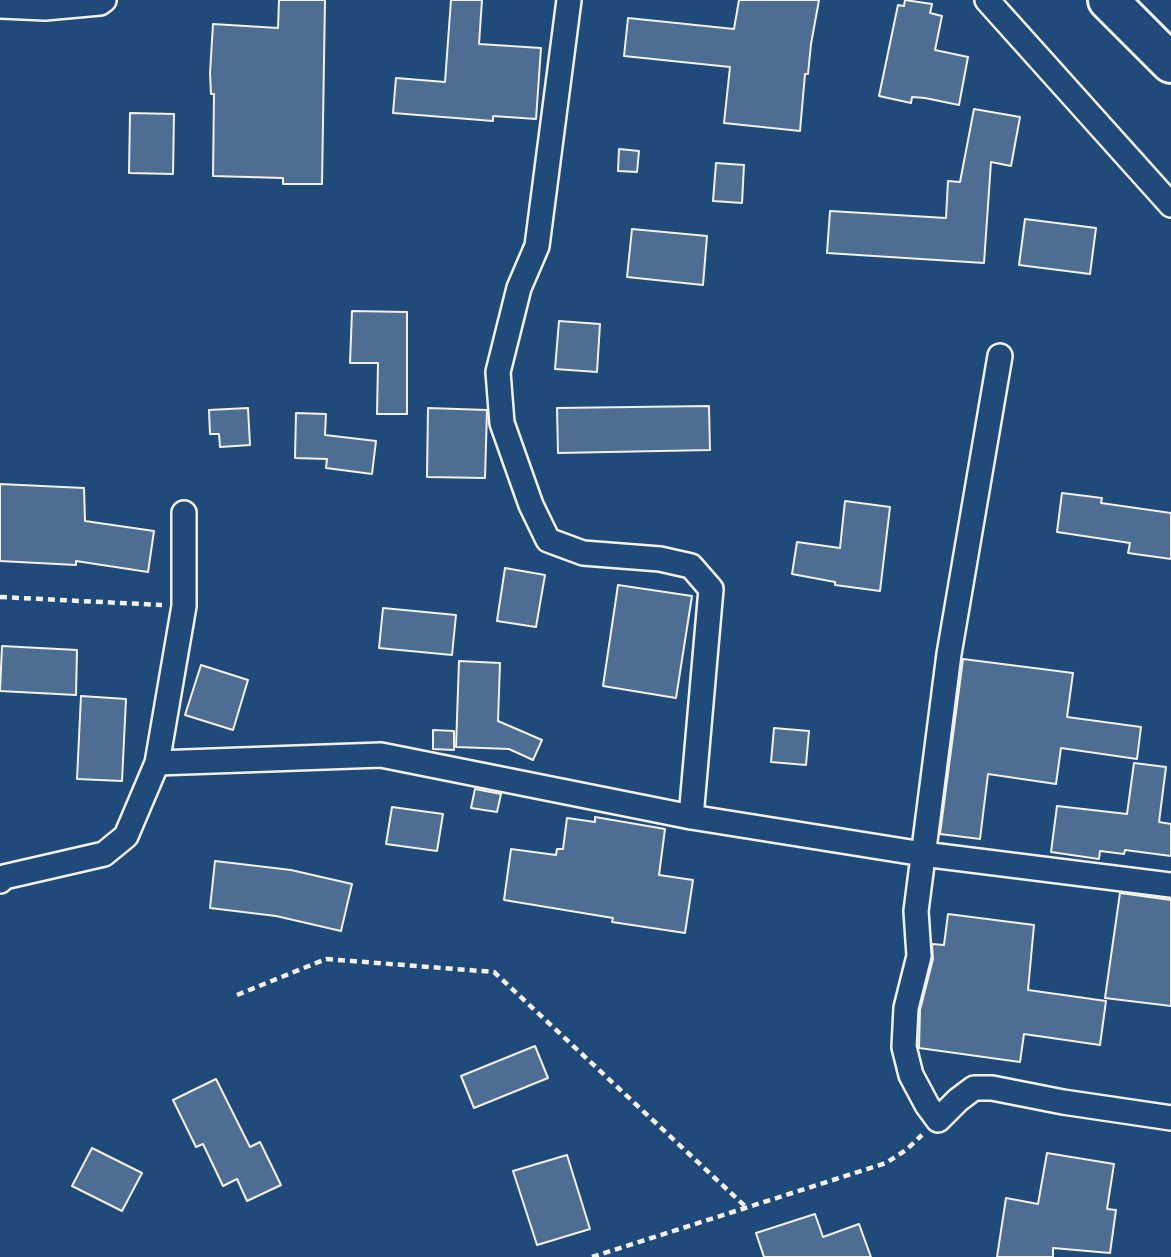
<!DOCTYPE html>
<style>
body{margin:0}
canvas{display:block;background:#1f4a7a}
</style>
<canvas width="1171" height="1257"></canvas>
<script>
const ctx = document.querySelector('canvas').getContext('2d');
ctx.lineJoin = 'round';
function paint(path, color) {
  ctx.fillStyle = color;
  ctx.fill(path, 'evenodd');
}
function strokePath(path, color, width, dash) {
  ctx.strokeStyle = color;
  ctx.lineWidth = width;
  ctx.lineCap = dash ? 'butt' : 'round';
  ctx.setLineDash(dash || []);
  ctx.stroke(path);
}
const building = new Path2D(`
 M 279,0 L 325,0 L 322,184 L 283,184 L 283,178 L 213,176 L 214,94 L 211,94 L 210,73 L 213,24 L 278,28 Z
 M 451,0 L 482,0 L 479,44 L 541,48 L 536,119 L 493,116 L 493,121 L 393,113 L 396,78 L 445,82 Z
 M 739,0 L 819,0 L 811,44 L 808,74 L 805,74 L 800,131 L 724,123 L 730,67 L 624,56 L 628,18 L 734,29 Z
 M 905,0 L 932,4 L 930,13 L 942,16 L 935,50 L 968,57 L 959,105 L 925,98 L 912,97 L 911,103 L 879,96 L 898,5 L 904,6 Z
 M 974,109 L 1020,117 L 1011,166 L 991,162 L 984,263 L 827,253 L 830,211 L 946,218 L 948,181 L 960,182 Z
 M 130,113 L 174,114 L 173,174 L 129,173 Z
 M 619,149 L 639,151 L 637,172 L 618,171 Z
 M 716,163 L 744,165 L 742,203 L 713,201 Z
 M 1025,219 L 1096,228 L 1090,274 L 1019,265 Z
 M 632,229 L 707,236 L 703,285 L 627,277 Z
 M 352,311 L 407,312 L 407,414 L 377,414 L 378,363 L 350,363 Z
 M 559,321 L 600,324 L 597,372 L 555,369 Z
 M 709,406 L 710,450 L 558,453 L 557,408 Z
 M 248,408 L 250,445 L 220,447 L 219,434 L 210,434 L 209,410 Z
 M 428,408 L 487,410 L 485,478 L 427,477 Z
 M 296,413 L 326,414 L 325,435 L 376,441 L 372,474 L 326,468 L 327,459 L 295,458 Z
 M 0,484 L 84,488 L 85,521 L 154,531 L 148,572 L 76,561 L 76,565 L 0,561 Z
 M 1062,493 L 1102,498 L 1101,503 L 1171,513 L 1171,559 L 1128,553 L 1130,543 L 1057,532 Z
 M 845,501 L 890,507 L 880,591 L 835,585 L 835,582 L 792,574 L 797,542 L 840,548 Z
 M 505,568 L 545,575 L 536,627 L 497,621 Z
 M 618,585 L 692,596 L 676,698 L 603,686 Z
 M 383,608 L 456,615 L 452,655 L 379,648 Z
 M 2,646 L 77,650 L 76,695 L 0,691 Z
 M 963,659 L 1073,673 L 1067,717 L 1141,727 L 1137,759 L 1061,748 L 1056,784 L 988,774 L 980,839 L 940,834 Z
 M 459,661 L 500,663 L 498,721 L 542,740 L 533,760 L 509,749 L 456,747 Z
 M 201,665 L 248,680 L 233,730 L 185,715 Z
 M 81,696 L 126,699 L 122,781 L 77,779 Z
 M 774,728 L 809,731 L 806,765 L 771,762 Z
 M 433,730 L 454,731 L 454,750 L 433,749 Z
 M 1134,763 L 1166,767 L 1159,822 L 1171,824 L 1171,856 L 1125,850 L 1124,854 L 1100,851 L 1099,859 L 1051,852 L 1057,806 L 1127,814 Z
 M 475,789 L 501,794 L 497,812 L 471,808 Z
 M 392,807 L 443,814 L 437,851 L 386,844 Z
 M 595,817 L 665,829 L 659,875 L 693,880 L 685,933 L 612,922 L 613,918 L 504,900 L 511,849 L 556,855 L 557,849 L 563,849 L 567,818 L 595,822 Z
 M 215,861 L 291,870 L 352,884 L 341,931 L 276,916 L 210,908 Z
 M 1120,893 L 1171,900 L 1171,1006 L 1105,998 Z
 M 948,914 L 1034,925 L 1028,990 L 1106,1001 L 1100,1045 L 1024,1034 L 1020,1062 L 919,1048 L 920,1010 L 933,959 L 932,944 L 944,945 Z
 M 535,1046 L 548,1078 L 474,1108 L 461,1076 Z
 M 216,1079 L 250,1147 L 260,1142 L 281,1185 L 247,1201 L 237,1179 L 223,1186 L 203,1144 L 196,1147 L 173,1100 Z
 M 92,1148 L 142,1173 L 122,1211 L 72,1186 Z
 M 1047,1153 L 1114,1164 L 1107,1209 L 1116,1210 L 1110,1253 L 1053,1248 L 1053,1257 L 997,1257 L 1006,1198 L 1038,1204 Z
 M 567,1155 L 590,1229 L 537,1245 L 513,1171 Z
 M 815,1214 L 823,1237 L 859,1224 L 871,1257 L 764,1257 L 756,1233 Z`);
const path = new Path2D(`
 M 0,597 L 162,605
 M 237,995 L 326,959 L 494,972 L 747,1208
 M 592,1257 L 886,1163 L 906,1150 L 922,1135`);
const minor = new Path2D(`
 M 569,0 L 537,246 L 519,288 L 498,372 L 502,423 L 531,505 L 548,540 L 583,553 L 660,559 L 691,566 L 711,589 L 691,817
 M 987,0 L 1171,205
 M 0,6 L 45,8 L 100,3 L 104,0
 M 1000,356 L 949,654 L 916,911 L 919,956 L 906,1008 L 904,1047 L 911,1075 L 927,1105 L 938,1120 L 958,1100 L 974,1088 L 992,1088 L 1063,1102 L 1171,1118
 M 157,763 L 381,755 L 691,817 L 923,854 L 1171,885
 M 0,881 L 4,877 L 104,854 L 126,836 L 157,763 L 184,606 L 184,513`);
const trunk = new Path2D(`
 M 1108,0 L 1171,63`);
paint(building, '#4d6e92');
strokePath(building, '#f4f1e8', 2);
strokePath(minor, '#f4f1e8', 28);
strokePath(trunk, '#f4f1e8', 44);
strokePath(path, '#f4f1e8', 4.5, [7, 5]);
strokePath(minor, '#1f4a7a', 23);
strokePath(trunk, '#1f4a7a', 38);
</script>
